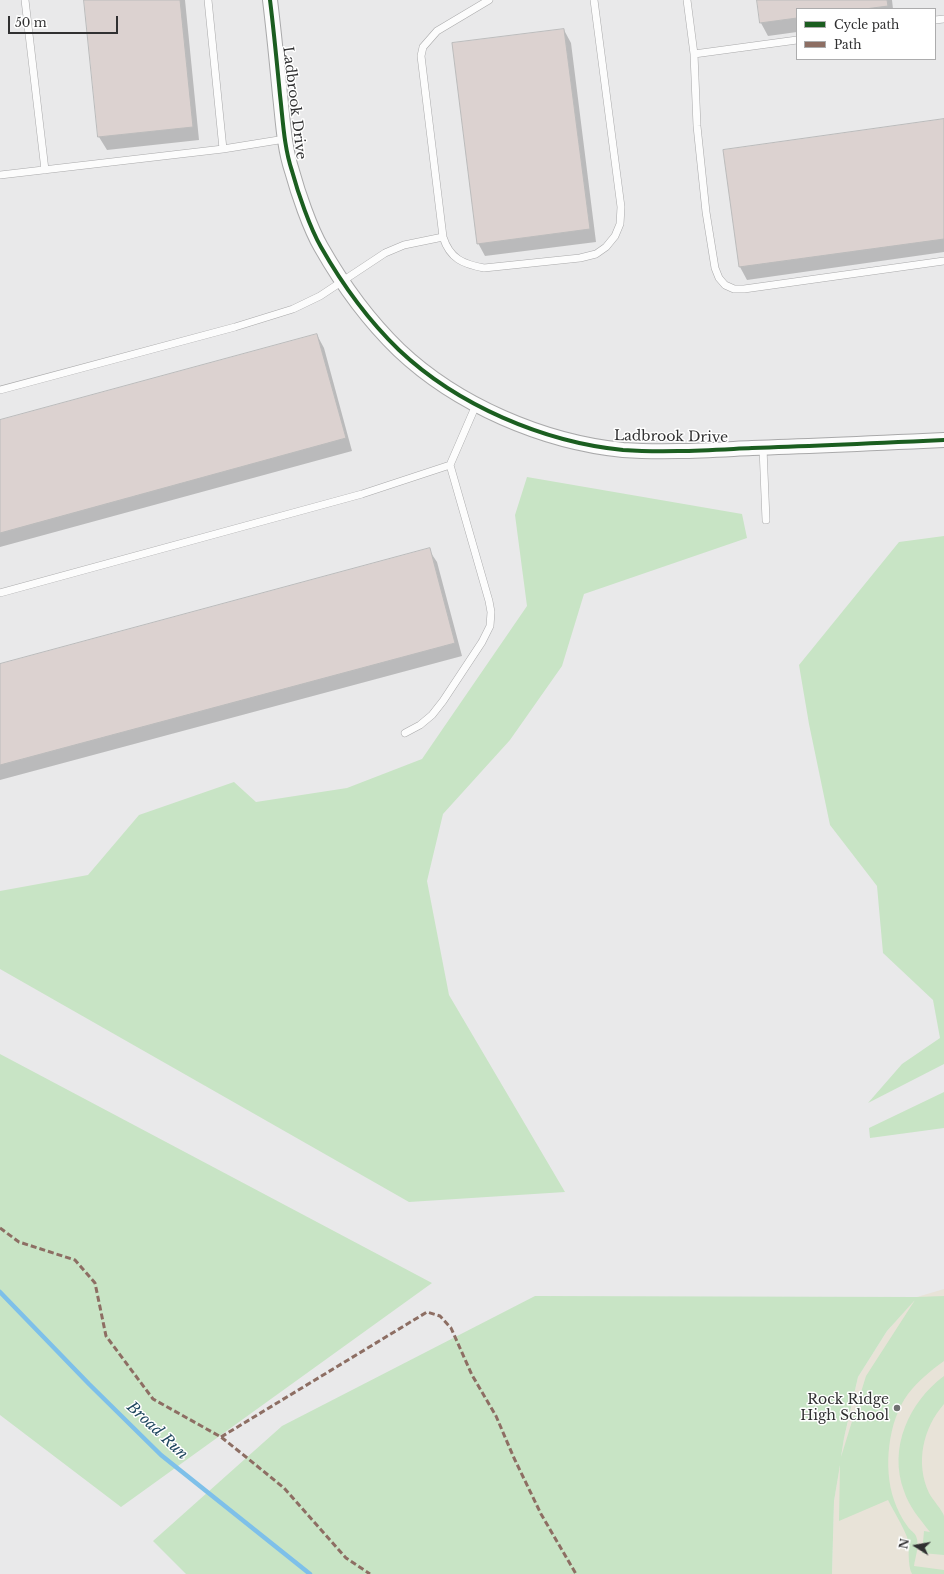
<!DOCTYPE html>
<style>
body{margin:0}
#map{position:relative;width:944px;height:1574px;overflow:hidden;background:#e9e9ea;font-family:"Libre Baskerville",serif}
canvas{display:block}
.legend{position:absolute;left:796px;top:8px;width:140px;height:52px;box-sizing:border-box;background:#fff;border:1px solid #acacad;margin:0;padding:5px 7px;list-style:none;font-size:12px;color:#303031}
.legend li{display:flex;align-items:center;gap:8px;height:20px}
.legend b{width:20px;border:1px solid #acacad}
.north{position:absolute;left:896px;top:1526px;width:40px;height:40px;-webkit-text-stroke:3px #fff;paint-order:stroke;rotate:281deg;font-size:11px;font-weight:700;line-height:16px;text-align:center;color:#303031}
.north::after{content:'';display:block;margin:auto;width:14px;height:18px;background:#303031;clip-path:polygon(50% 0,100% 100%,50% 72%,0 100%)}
.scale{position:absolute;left:8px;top:16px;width:110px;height:18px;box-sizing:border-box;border:2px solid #303031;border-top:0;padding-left:5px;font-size:12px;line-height:14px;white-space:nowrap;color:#303031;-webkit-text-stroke:3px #fff;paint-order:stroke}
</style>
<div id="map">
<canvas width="944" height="1574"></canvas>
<ul class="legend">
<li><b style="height:5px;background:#1b5e20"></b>Cycle path</li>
<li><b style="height:5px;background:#8d6e63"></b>Path</li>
</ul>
<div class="north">N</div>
<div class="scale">50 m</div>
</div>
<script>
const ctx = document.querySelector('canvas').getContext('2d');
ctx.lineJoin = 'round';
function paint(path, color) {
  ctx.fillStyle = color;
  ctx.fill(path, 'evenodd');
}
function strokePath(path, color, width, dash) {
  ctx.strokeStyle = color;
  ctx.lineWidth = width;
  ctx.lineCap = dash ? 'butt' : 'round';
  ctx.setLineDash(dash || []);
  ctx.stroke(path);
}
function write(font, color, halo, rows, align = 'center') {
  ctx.font = font + ' "Libre Baskerville",serif';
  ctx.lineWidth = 3;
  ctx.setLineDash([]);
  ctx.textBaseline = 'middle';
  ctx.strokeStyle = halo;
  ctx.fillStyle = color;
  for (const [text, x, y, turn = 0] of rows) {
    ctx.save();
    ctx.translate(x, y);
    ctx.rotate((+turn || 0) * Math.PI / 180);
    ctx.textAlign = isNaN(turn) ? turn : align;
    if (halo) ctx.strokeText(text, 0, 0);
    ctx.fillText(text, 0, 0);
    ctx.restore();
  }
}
const education = new Path2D(`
 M 944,1289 L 944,1574 L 832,1574 L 834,1501 L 844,1438 L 858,1377 L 887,1331 L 917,1297 Z`);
const green = new Path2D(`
 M 527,477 L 742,514 L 747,538 L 584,594 L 562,666 L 510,740 L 443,814 L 427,881 L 449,995 L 565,1192 L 409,1202 L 0,969 L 0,891 L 88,875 L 139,815 L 234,782 L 256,802 L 347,788 L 422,759 L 527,606 L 515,515 Z
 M 944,536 L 944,1064 L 868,1103 L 902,1064 L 940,1038 L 933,1000 L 883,953 L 877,886 L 830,825 L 809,724 L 799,665 L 899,542 Z
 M 0,1054 L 432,1283 L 121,1507 L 0,1415 Z
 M 944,1092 L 944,1128 L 870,1138 L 869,1128 Z
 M 535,1296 L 917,1297 L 944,1296 L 944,1361 C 930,1371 918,1381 908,1394 C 888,1421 883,1468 894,1500 C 897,1509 902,1519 908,1527 C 910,1530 915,1533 916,1536 C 920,1545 915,1558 914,1566 L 944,1570 L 944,1574 L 912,1574 C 907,1565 910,1547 907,1537 C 902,1524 894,1512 888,1500 L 839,1521 L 840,1465 L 834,1501 L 832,1574 L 186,1574 L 153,1541 L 282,1426 ZM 915,1300 L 866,1376 L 841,1457 L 844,1438 L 858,1377 L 887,1331 Z
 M 944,1376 L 944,1404 C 923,1428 915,1463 929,1493 C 932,1499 943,1511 944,1516 C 944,1524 944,1545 944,1555 L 922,1553 L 924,1531 L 930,1532 C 920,1519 909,1507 904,1491 C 888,1448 909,1402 944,1376 Z`);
const shadow = new Path2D(`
 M 85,0 L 185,0 L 199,140 L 107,150 L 99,137 Z
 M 758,0 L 892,0 L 893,9 L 797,9 L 797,32 L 768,36 L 761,23 Z
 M 564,30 L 571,43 L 596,242 L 485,256 L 478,243 Z
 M 944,120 L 944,252 L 747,280 L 740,267 L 724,151 Z
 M 317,335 L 324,348 L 352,451 L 0,547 L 0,421 Z
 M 429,550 L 437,562 L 462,656 L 0,780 L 0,665 Z`);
const stream = new Path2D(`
 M 0,1292 L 89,1384 L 161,1455 L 310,1574`);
const building = new Path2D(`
 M 84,0 L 180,0 L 193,127 L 98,137 Z
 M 757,0 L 887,0 L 888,6 L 865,9 L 797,9 L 797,18 L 760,23 Z
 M 564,29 L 590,229 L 477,244 L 452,43 Z
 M 944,119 L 944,239 L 739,267 L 723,150 Z
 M 317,334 L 346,438 L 0,533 L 0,420 Z
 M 430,548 L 455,643 L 0,765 L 0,664 Z`);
const service = new Path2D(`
 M 25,0 L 45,170
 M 208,0 L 223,149
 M 489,0 L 437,31 L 423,47 L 421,56 L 443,237 C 450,259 463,264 484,268 L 580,258 L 596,254 L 606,247 L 615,236 L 620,224 L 621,207 L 594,0
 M 687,0 L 694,54 L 697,126 L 706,212 L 715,268 L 719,278 L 725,285 L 734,289 L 744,289 L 944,261
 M 935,20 L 944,19
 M 694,54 L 797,40
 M 0,175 L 223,149 L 285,139
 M 0,390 L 235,327 L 293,309 L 320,296 L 385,253 L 404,245 L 443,237
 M 763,448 L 766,520
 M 0,593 L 362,494 L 450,465
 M 405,733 L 420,725 L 432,715 L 443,701 L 482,642 L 490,626 L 491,612 L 489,601 L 450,465 L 476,405`);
const minor = new Path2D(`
 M 270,0 C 274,32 277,64 280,95 C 283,121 284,147 292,171 C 298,193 310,228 321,247 C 342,284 368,320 399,350 C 457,405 543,442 623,450 C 666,453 709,450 752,448 C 816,446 880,443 944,440`);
const quiet = new Path2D(`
 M 0,1228 L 19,1242 L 75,1260 L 95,1283 L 106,1336 L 153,1399 L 221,1437 L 246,1457 L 284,1488 L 346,1558 L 370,1574
 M 221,1437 L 427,1312 L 440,1316 L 451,1328 L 472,1375 L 496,1416 L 514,1458 L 541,1514 L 576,1574`);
const cycleway = new Path2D(`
 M 270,0 C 274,32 277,64 280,95 C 283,121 284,147 292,171 C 298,193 310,228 321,247 C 342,284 368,320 399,350 C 457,405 543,442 623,450 C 666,453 709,450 752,448 C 816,446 880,443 944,440`);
const markers = [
 [897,1408,4,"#717172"]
];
const streetNames = [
 ["Ladbrook Drive",294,103,83],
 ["Ladbrook Drive",671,437,1]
];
const poiNames = [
 ["Rock Ridge",889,1400],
 ["High School",889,1416]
];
const waterNames = [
 ["Broad Run",157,1431,43]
];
paint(education, '#e8e3d8');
paint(green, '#c8e4c5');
paint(shadow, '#0003');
strokePath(stream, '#7ec0e9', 4.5);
paint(building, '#dcd2d0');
strokePath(building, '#bbb', 1);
strokePath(service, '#a9a9aa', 8);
strokePath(minor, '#a9a9aa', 16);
strokePath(service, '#fcfcfc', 7);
strokePath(minor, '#fcfcfc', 14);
strokePath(quiet, '#8d6e63', 3, [6, 3]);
strokePath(cycleway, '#1b5e20', 4);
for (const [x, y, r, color] of markers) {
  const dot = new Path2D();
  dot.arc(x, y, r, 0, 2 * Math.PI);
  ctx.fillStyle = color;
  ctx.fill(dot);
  strokePath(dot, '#fff', 1.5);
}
write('14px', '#303031', '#fff', streetNames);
write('14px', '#303031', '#fff', poiNames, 'right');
write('italic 15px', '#214860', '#fff', waterNames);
</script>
